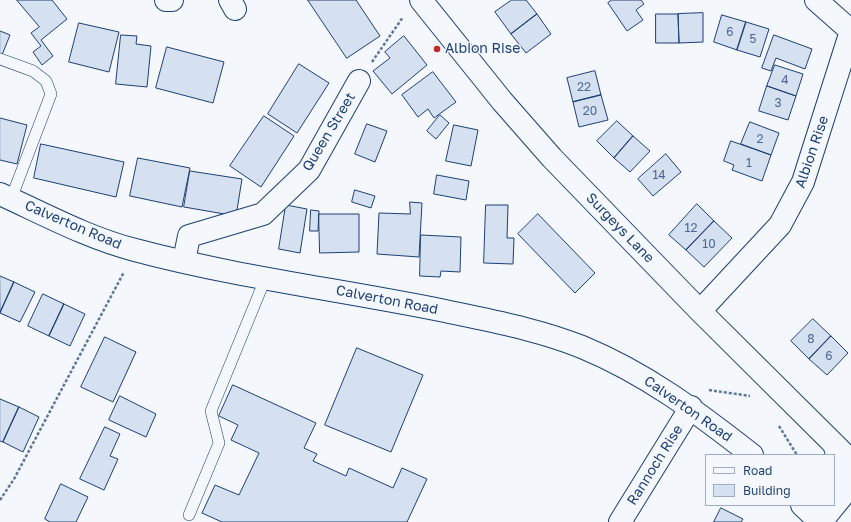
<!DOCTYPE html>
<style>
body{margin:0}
#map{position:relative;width:851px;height:522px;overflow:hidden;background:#f4f7fb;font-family:"Golos Text",sans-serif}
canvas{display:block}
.legend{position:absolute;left:705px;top:454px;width:130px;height:52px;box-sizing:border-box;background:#f4f7fb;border:1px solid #9eadc5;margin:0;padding:5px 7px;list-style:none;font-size:12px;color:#1d3f73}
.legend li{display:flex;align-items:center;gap:8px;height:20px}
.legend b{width:20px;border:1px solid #9eadc5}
</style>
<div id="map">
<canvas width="851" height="522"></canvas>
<ul class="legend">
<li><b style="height:5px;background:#f4f7fb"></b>Road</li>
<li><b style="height:11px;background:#d5e0f0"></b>Building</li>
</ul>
</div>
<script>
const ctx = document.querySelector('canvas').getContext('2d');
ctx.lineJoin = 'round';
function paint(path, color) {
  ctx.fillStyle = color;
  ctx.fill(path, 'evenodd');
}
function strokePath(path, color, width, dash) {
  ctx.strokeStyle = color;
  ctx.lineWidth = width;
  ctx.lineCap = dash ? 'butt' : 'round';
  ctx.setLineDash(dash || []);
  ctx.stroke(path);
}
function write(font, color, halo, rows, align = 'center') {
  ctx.font = font + ' "Golos Text",sans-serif';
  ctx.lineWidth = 3;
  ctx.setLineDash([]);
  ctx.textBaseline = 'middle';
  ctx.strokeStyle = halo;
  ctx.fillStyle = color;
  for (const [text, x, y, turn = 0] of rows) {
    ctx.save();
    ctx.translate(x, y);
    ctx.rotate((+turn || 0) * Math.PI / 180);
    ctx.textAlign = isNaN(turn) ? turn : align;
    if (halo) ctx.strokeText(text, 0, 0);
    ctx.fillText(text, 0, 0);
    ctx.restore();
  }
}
const building = new Path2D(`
 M 17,0 L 52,0 L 67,19 L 41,40 L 53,56 L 42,65 L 33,52 L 41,46 L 31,33 L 39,27 Z
 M 308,0 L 356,0 L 380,36 L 347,58 Z
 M 512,0 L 526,0 L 537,14 L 511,34 L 495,12 Z
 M 612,0 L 641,0 L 644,4 L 636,10 L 643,20 L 627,31 L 608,3 Z
 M 703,13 L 703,42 L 679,43 L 678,14 Z
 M 537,14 L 551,34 L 526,53 L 511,34 Z
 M 656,14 L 678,14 L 679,43 L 656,43 Z
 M 722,15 L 746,22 L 737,50 L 714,42 Z
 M 746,22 L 769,29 L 760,57 L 737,50 Z
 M 79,23 L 119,32 L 109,72 L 69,62 Z
 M 0,31 L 10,35 L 2,55 L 0,55 Z
 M 121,35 L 137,36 L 136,44 L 151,46 L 147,87 L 116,84 Z
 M 774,35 L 812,49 L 805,69 L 776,58 L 771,71 L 762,68 Z
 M 404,36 L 427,65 L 392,94 L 373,71 L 390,58 L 385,52 Z
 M 167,47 L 224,62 L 213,103 L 156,88 Z
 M 299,64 L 329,83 L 297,133 L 268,114 Z
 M 775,65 L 803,74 L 796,96 L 767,86 Z
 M 595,71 L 601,95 L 573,102 L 567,78 Z
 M 433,72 L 456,102 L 434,118 L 428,109 L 418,117 L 402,95 Z
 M 767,86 L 796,96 L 788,120 L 759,111 Z
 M 601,95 L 608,120 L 579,127 L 573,102 Z
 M 440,115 L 449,123 L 436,139 L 427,131 Z
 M 264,116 L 294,136 L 261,187 L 230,166 Z
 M 0,118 L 27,125 L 17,164 L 0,160 Z
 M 617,121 L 633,136 L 614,158 L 597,141 Z
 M 750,122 L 779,133 L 771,155 L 741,144 Z
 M 367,124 L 387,131 L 375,162 L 355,154 Z
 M 454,125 L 478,130 L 471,166 L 446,161 Z
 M 633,136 L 650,151 L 630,172 L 614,158 Z
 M 731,141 L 771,155 L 762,181 L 732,170 L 734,165 L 724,161 Z
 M 41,144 L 124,162 L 116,197 L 34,178 Z
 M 666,154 L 681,172 L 653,196 L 638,179 Z
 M 138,158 L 190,168 L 182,207 L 130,196 Z
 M 190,171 L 242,179 L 236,216 L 184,207 Z
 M 437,175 L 469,181 L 466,200 L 434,194 Z
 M 355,190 L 375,196 L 371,208 L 352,202 Z
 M 410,202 L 422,203 L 419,257 L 377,254 L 379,213 L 410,214 Z
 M 697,204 L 714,221 L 686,250 L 669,235 Z
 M 286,205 L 307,209 L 300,253 L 279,249 Z
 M 486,205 L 508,205 L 507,238 L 514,238 L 513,264 L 484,263 Z
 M 311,210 L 319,211 L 318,231 L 310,231 Z
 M 319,214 L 359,214 L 359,252 L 320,253 Z
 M 538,214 L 595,273 L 575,293 L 518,234 Z
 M 714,221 L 732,238 L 704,267 L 686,250 Z
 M 421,235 L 461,237 L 460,272 L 441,271 L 440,277 L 420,276 Z
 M 0,276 L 14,282 L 0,313 Z
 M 14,282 L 35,292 L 20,322 L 0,313 Z
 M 43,294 L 64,304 L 49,336 L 28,326 Z
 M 64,304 L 85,314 L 70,346 L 49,336 Z
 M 813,319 L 831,336 L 809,359 L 791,341 Z
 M 831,336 L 848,353 L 827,375 L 809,359 Z
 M 105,337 L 136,352 L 113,402 L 81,387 Z
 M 357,348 L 423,375 L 391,452 L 325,425 Z
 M 233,385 L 316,423 L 304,448 L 317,454 L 313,461 L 346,476 L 349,468 L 393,488 L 402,468 L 427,479 L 407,522 L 222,522 L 202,513 L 215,485 L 239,495 L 259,453 L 231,440 L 238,425 L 219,416 Z
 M 120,396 L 156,414 L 146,437 L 109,420 Z
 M 0,399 L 19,407 L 3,442 L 0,441 Z
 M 19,407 L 39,417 L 23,452 L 3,442 Z
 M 105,427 L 120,434 L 110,456 L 118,459 L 104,490 L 80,479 Z
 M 61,484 L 88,497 L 76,522 L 50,522 L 45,519 Z
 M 721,508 L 743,519 L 741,522 L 714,522 Z`);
const path = new Path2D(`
 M 372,62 L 403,17
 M 709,390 L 750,396
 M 779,426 L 797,455
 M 0,500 L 14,479 L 124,272`);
const service = new Path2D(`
 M 0,59 L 33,71 L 46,81 L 51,94 L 11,199
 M 189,515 L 219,443 L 211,411 L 266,277`);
const minor = new Path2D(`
 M 166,0 L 172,0
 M 230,0 L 235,9
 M 421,0 L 502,101 L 552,158 L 700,311 L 851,461
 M 816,0 L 851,31
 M 184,261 L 189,236 L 263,214 L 309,170 L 359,81
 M 700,311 L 780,225 L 803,182 L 851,31
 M 620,522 L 691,407
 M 821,522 L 843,495 L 841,468 L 834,444`);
const tertiary = new Path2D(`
 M 0,194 C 44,214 88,238 135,250 C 236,277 342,290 445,311 C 491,321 537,329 582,347 C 647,374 697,412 752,455
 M 802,505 L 820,522`);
const markers = [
 [437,49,4,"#c62828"]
];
const numberNames = [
 ["6",730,32],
 ["5",753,39],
 ["4",785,80],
 ["22",584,87],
 ["3",778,103],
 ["20",590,111],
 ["2",760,139],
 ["1",749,163],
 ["14",659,175],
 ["12",691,228],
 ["10",709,244],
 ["8",811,339],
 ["6",829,356]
];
const poiNames = [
 ["Albion Rise",445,49]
];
const streetNames = [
 ["Queen Street",329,132,-59],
 ["Albion Rise",812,152,-71],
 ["Calverton Road",73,225,23],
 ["Surgeys Lane",620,228,46],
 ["Calverton Road",387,300,11],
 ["Calverton Road",688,409,35],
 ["Rannoch Rise",655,465,-58]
];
paint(building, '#d5e0f0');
strokePath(building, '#1d3f73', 1);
strokePath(service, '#1d3f73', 12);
strokePath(minor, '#1d3f73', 24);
strokePath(tertiary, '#1d3f73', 24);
strokePath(path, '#5e769c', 2.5, [3, 2]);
strokePath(service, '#f4f7fb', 11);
strokePath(minor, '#f4f7fb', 22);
strokePath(tertiary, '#f4f7fb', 22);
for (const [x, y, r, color] of markers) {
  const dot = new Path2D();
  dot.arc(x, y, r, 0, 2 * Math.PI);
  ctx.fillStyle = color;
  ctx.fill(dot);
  strokePath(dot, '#f4f7fb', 1.5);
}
write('12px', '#4b6792', null, numberNames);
write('14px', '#1d3f73', '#f4f7fb', poiNames, 'left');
write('14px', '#1d3f73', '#f4f7fb', streetNames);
</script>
